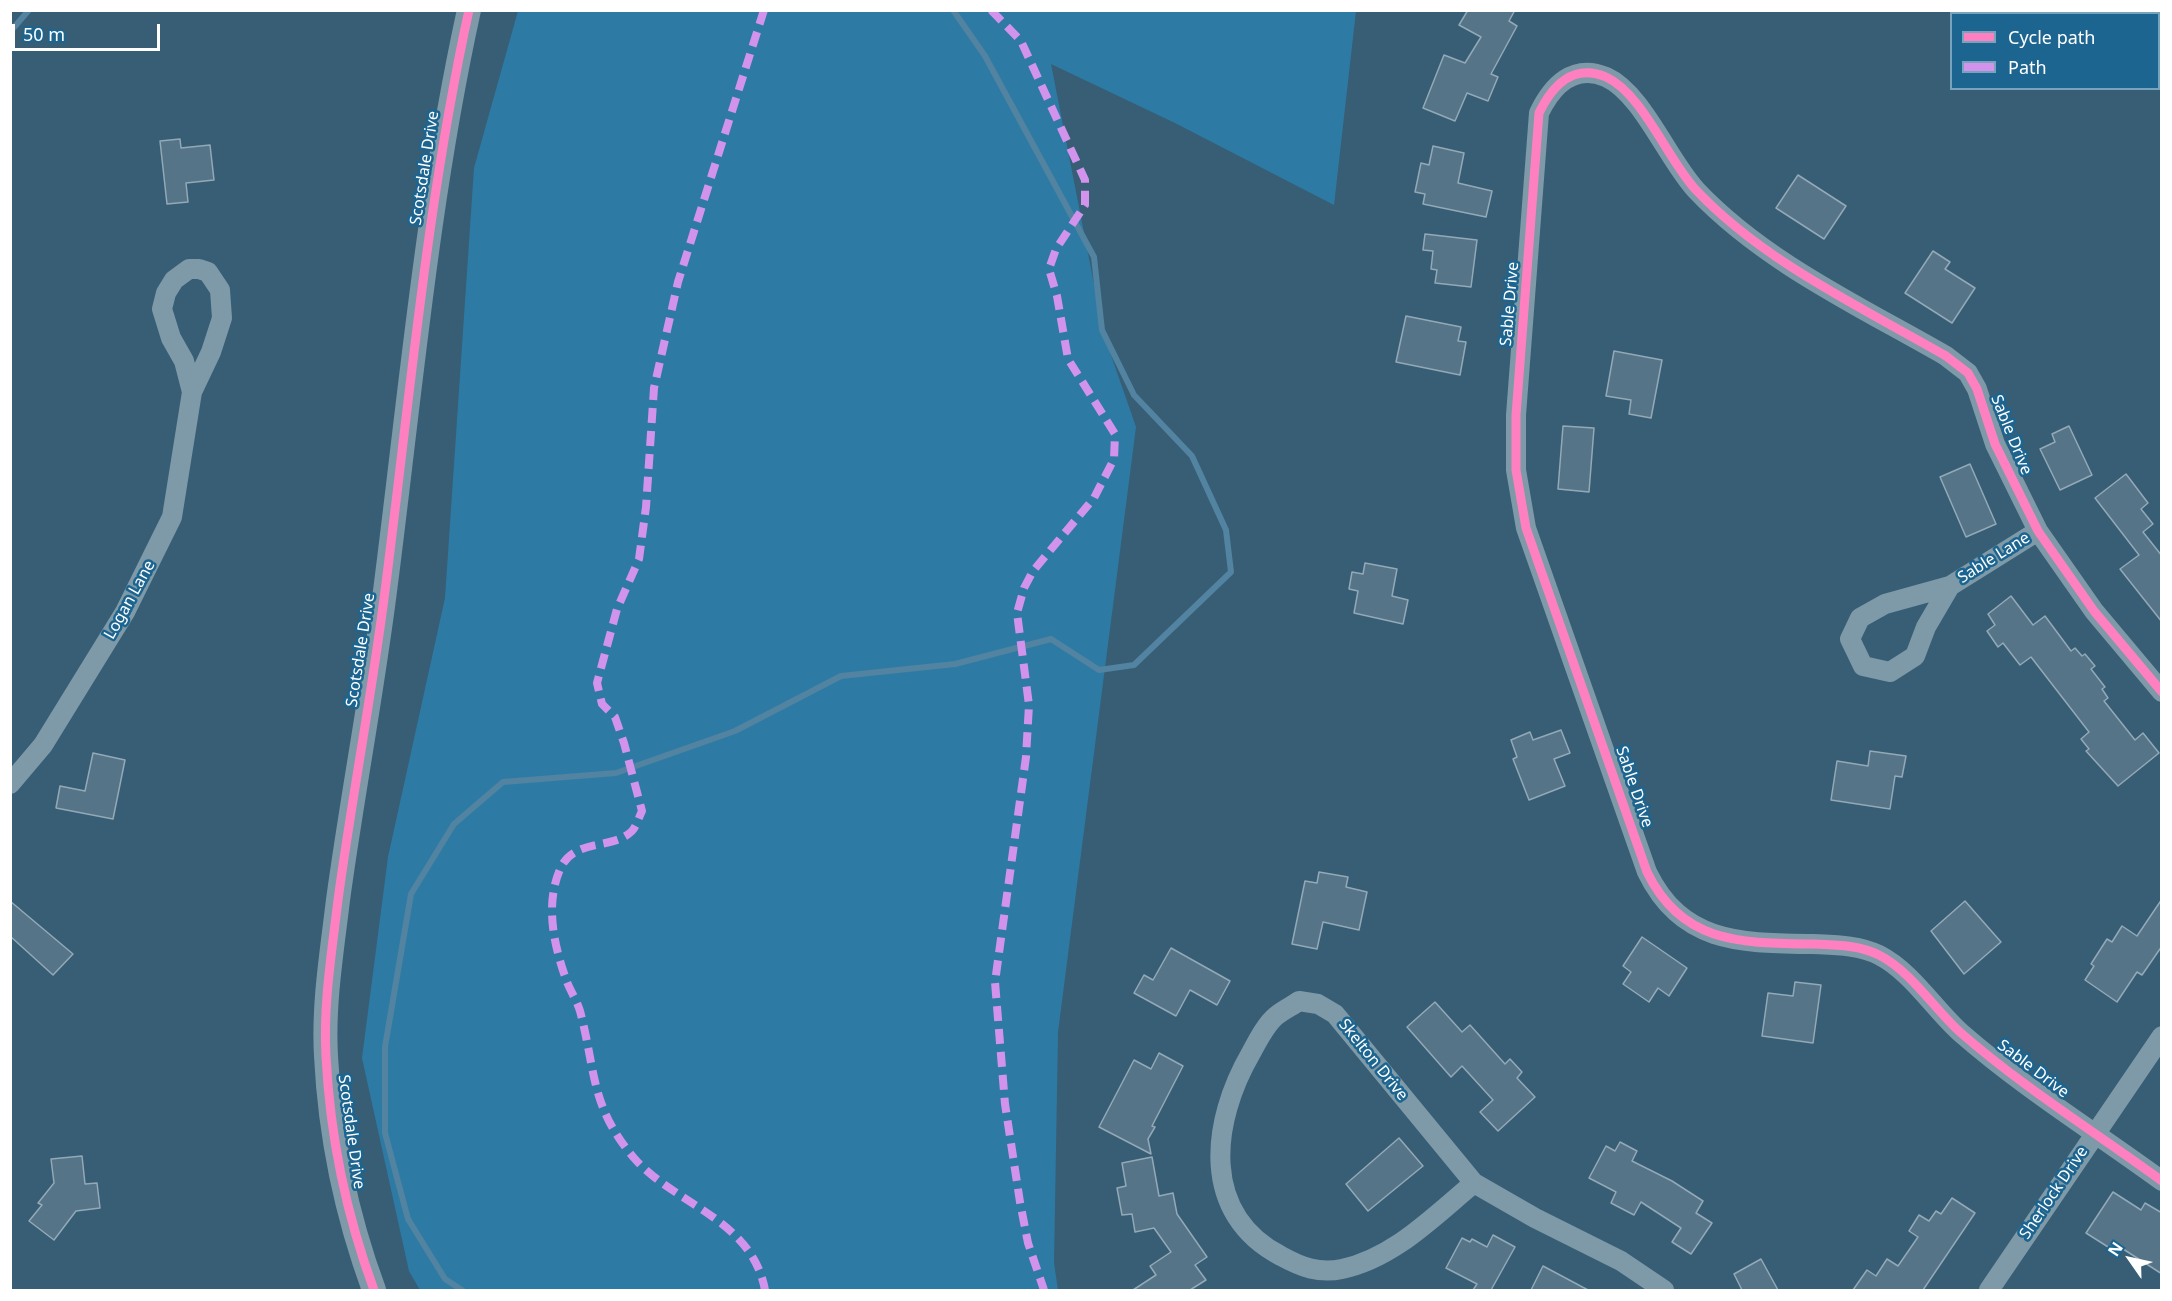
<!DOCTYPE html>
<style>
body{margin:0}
#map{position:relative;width:2172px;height:1301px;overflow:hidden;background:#375e75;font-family:"Noto Sans",sans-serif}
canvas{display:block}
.frame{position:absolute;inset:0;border:12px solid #fff;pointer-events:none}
.legend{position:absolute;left:1950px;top:12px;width:210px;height:78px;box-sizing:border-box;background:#1c6590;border:2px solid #77a3bc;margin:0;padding:8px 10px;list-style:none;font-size:18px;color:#fff}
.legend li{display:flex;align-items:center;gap:12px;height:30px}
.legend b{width:30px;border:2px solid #77a3bc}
.north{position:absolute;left:2100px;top:1229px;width:60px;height:60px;-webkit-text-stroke:4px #1c6590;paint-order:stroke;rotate:304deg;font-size:16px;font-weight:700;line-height:24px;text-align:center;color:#fff}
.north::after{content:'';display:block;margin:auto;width:21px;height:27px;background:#fff;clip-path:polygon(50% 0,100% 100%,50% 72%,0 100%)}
.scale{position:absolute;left:12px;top:24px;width:148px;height:27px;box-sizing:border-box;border:3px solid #fff;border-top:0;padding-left:8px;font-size:18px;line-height:21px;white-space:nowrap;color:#fff;-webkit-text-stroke:4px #1c6590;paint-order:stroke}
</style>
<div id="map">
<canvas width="2172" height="1301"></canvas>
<div class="frame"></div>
<ul class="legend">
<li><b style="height:8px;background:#ff80c0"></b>Cycle path</li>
<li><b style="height:8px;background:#d193ec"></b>Path</li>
</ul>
<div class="north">N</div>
<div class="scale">50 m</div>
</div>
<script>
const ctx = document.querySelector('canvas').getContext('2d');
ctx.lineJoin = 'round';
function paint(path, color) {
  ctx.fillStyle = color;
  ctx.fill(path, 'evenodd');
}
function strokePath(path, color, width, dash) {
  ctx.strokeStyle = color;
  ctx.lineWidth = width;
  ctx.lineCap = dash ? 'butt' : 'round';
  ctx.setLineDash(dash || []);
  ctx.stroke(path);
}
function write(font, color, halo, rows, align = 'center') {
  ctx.font = font + ' "Noto Sans",sans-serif';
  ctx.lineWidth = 5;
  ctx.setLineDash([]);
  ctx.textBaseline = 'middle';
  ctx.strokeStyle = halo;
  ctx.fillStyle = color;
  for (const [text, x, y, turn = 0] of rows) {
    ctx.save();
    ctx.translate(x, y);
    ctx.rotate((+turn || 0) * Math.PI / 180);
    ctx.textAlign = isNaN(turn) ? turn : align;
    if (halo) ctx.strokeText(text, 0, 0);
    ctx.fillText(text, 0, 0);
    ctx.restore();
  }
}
const green = new Path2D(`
 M 518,11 L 1356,11 L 1334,205 L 1175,123 L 1051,64 L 1104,335 L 1136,427 L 1058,1032 L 1054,1263 L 1058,1290 L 420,1290 L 409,1271 L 362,1058 L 388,857 L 445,598 L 474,168 Z`);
const stream = new Path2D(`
 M 10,32 L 29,10
 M 462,1290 L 445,1279 L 408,1219 L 385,1133 L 385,1047 L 411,894 L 454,824 L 503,782 L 616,773 L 735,731 L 841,676 L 955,664 L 1051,639 L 1099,670 L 1134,665 L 1231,572 L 1226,530 L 1192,456 L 1134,395 L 1102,330 L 1094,257 L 985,56 L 953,10`);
const building = new Path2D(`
 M 1468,10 L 1515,10 L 1509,21 L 1517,26 L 1491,74 L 1498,77 L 1488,101 L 1467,93 L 1455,121 L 1423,108 L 1444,55 L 1465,63 L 1481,37 L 1459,25 Z
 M 180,139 L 181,148 L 210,145 L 214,180 L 186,183 L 188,202 L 167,204 L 160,141 Z
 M 1433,146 L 1464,153 L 1458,183 L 1492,191 L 1486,217 L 1423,204 L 1425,194 L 1415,192 L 1421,163 L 1429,165 Z
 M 1798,175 L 1846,206 L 1824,239 L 1776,208 Z
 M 1425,234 L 1477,240 L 1471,287 L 1435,283 L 1437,270 L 1431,269 L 1433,251 L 1423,250 Z
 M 1933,251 L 1950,262 L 1945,269 L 1975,288 L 1952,323 L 1905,293 Z
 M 1406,316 L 1461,327 L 1458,341 L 1466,342 L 1460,375 L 1396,362 Z
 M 1614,351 L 1662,360 L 1651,418 L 1629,414 L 1631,400 L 1606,396 Z
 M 1563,426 L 1594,428 L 1589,492 L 1558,489 Z
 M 2069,426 L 2092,475 L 2060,490 L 2040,449 L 2055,442 L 2052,434 Z
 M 1970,464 L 1996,524 L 1966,537 L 1940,477 Z
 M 2126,474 L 2148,503 L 2141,509 L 2153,524 L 2143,532 L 2162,556 L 2162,622 L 2120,569 L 2139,555 L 2095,498 Z
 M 1365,563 L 1397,569 L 1392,596 L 1408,600 L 1403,624 L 1354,613 L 1358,591 L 1349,589 L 1352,572 L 1363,574 Z
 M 2011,596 L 2033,625 L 2045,616 L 2071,651 L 2075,648 L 2082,656 L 2085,654 L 2095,666 L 2091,669 L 2105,687 L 2102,689 L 2108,698 L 2104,701 L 2135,740 L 2143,733 L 2159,753 L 2118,786 L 2086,751 L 2089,749 L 2081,739 L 2089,732 L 2031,657 L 2020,665 L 2003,643 L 1998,647 L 1987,631 L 1995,625 L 1988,614 Z
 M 1561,730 L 1570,753 L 1554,759 L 1565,786 L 1529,800 L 1513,759 L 1517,757 L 1511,740 L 1530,732 L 1533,740 Z
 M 1870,751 L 1906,756 L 1902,777 L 1895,776 L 1890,809 L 1831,800 L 1837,761 L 1868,766 Z
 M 93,753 L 125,760 L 113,819 L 56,808 L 60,786 L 85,791 Z
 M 1319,872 L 1348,877 L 1346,887 L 1367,892 L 1359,930 L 1323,922 L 1317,949 L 1292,944 L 1305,881 L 1317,883 Z
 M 2162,899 L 2162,946 L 2142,975 L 2137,972 L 2117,1002 L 2085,980 L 2094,966 L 2091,964 L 2107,939 L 2112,942 L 2122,926 L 2137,936 Z
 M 10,901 L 73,954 L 53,975 L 10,936 Z
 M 1965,901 L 2001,942 L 1964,974 L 1931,931 Z
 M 1642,937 L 1687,968 L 1669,996 L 1658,988 L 1649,1002 L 1623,984 L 1631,972 L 1623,966 Z
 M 1171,948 L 1230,981 L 1217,1005 L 1190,990 L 1176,1016 L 1134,993 L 1144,975 L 1153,980 Z
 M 1795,982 L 1821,985 L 1813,1043 L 1762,1036 L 1768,993 L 1793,996 Z
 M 1435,1002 L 1462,1032 L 1470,1025 L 1505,1064 L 1510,1059 L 1522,1072 L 1517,1078 L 1535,1097 L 1498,1131 L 1480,1112 L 1493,1100 L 1462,1066 L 1451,1077 L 1407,1027 Z
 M 1159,1053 L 1183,1066 L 1152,1126 L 1155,1127 L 1148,1139 L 1151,1154 L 1099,1127 L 1134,1060 L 1151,1069 Z
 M 1399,1138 L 1423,1166 L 1368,1211 L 1346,1184 Z
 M 1620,1142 L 1637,1151 L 1632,1161 L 1672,1181 L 1703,1201 L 1696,1213 L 1712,1223 L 1691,1254 L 1672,1242 L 1681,1228 L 1641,1202 L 1634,1215 L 1611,1203 L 1616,1192 L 1589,1178 L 1606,1146 L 1615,1151 Z
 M 82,1156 L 85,1184 L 97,1183 L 100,1208 L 76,1211 L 54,1240 L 29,1221 L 42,1205 L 38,1203 L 54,1183 L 51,1159 Z
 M 1152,1157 L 1159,1196 L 1173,1193 L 1177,1214 L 1207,1257 L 1195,1265 L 1206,1280 L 1190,1290 L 1133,1290 L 1156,1275 L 1150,1266 L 1171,1252 L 1154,1228 L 1135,1232 L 1132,1214 L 1122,1215 L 1117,1188 L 1126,1186 L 1122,1163 Z
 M 2113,1192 L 2141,1210 L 2145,1203 L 2162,1213 L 2162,1274 L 2120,1247 L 2116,1252 L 2086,1233 Z
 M 1952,1198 L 1975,1213 L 1923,1290 L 1853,1290 L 1867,1270 L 1876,1276 L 1887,1259 L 1898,1266 L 1918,1237 L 1909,1231 L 1919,1215 L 1929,1221 L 1936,1211 L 1941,1214 Z
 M 1493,1235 L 1515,1247 L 1491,1290 L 1473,1290 L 1477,1284 L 1446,1268 L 1462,1238 L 1470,1242 L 1472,1239 L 1487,1247 Z
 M 1761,1259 L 1778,1290 L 1742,1290 L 1734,1274 Z
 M 1543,1266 L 1588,1290 L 1531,1290 Z`);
const minor = new Path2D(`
 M 1950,586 L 1926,627 L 1915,656 L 1890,672 L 1863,666 L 1850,639 L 1860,618 L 1885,604 L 1950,586 L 2038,531
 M 2162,692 L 2094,611 L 2038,531 L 1995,444 L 1977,389 L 1968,373 L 1946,356 C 1861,307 1764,262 1696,190 C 1668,160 1642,93 1606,77 C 1573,63 1552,86 1539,113 L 1516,415 L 1516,470 L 1526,528 L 1647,872 C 1682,944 1741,943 1813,944 C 1835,945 1859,945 1879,955 C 1912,972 1934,1009 1961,1033 C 2024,1088 2095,1132 2162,1181
 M 10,784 L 43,745 L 125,612 L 172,517 L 192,392 L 211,352 L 222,318 L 220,290 L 208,272 L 199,269 L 189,269 L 174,280 L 166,293 L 162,309 L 171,338 L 184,361 L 192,392
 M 1474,1183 C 1434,1216 1394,1258 1342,1269 C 1319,1274 1301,1267 1281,1256 C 1200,1214 1211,1122 1251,1053 C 1257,1042 1266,1024 1276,1016 C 1283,1010 1292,1006 1299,1001 L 1318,1004 L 1335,1014 L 1474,1183 L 1535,1218 L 1621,1261 L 1664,1290
 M 1989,1290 L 2162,1036`);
const tertiary = new Path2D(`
 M 374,1290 C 346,1214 330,1137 326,1056 C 323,1004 332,951 338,900 C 352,797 372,694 385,591 C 410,397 427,201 469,10`);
const quiet = new Path2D(`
 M 764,10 L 678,282 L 654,388 L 646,507 L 639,559 L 617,609 L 597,683 L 602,704 L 615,717 L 624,743 L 642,811 C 639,817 636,827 632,831 C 613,850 576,838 561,867 C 544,904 554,946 567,982 C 571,992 577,1001 580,1011 C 596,1071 590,1106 634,1158 C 675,1205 752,1219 765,1290
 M 991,10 L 1021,41 L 1085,180 L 1085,205 L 1056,249 L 1049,269 L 1057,296 L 1068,359 L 1115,434 L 1114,459 L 1094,498 L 1033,571 L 1024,588 L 1017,613 L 1029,705 L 1026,757 L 995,982 L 1005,1104 L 1020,1202 L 1028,1243 L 1044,1290`);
const cycleway = new Path2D(`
 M 2162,692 L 2094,611 L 2038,531 L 1995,444 L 1977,389 L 1968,373 L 1946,356 C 1861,307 1764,262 1696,190 C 1668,160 1642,93 1606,77 C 1573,63 1552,86 1539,113 L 1516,415 L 1516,470 L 1526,528 L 1647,872 C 1682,944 1741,943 1813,944 C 1835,945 1859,945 1879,955 C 1912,972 1934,1009 1961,1033 C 2024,1088 2095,1132 2162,1181
 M 374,1290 C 346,1214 330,1137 326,1056 C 323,1004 332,951 338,900 C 352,797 372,694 385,591 C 410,397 427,201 469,10`);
const streetNames = [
 ["Scotsdale Drive",425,168,-81],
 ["Sable Drive",1510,304,-85],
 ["Sable Drive",2011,435,68],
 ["Sable Lane",1994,558,-32],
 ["Logan Lane",130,600,-61],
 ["Scotsdale Drive",361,650,-81],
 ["Sable Drive",1634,787,71],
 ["Skelton Drive",1373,1060,51],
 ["Sable Drive",2033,1069,37],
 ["Scotsdale Drive",351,1132,82],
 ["Sherlock Drive",2054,1193,-56]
];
paint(green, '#2d7ba5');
strokePath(stream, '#5283a0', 6);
paint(building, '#557487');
strokePath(building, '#93a9b7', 1.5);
strokePath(minor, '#7e9aa8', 20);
strokePath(tertiary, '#7e9aa8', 24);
strokePath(quiet, '#d193ec', 8, [15, 8]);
strokePath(cycleway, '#ff80c0', 9);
write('16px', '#fff', '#1c6590', streetNames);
</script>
